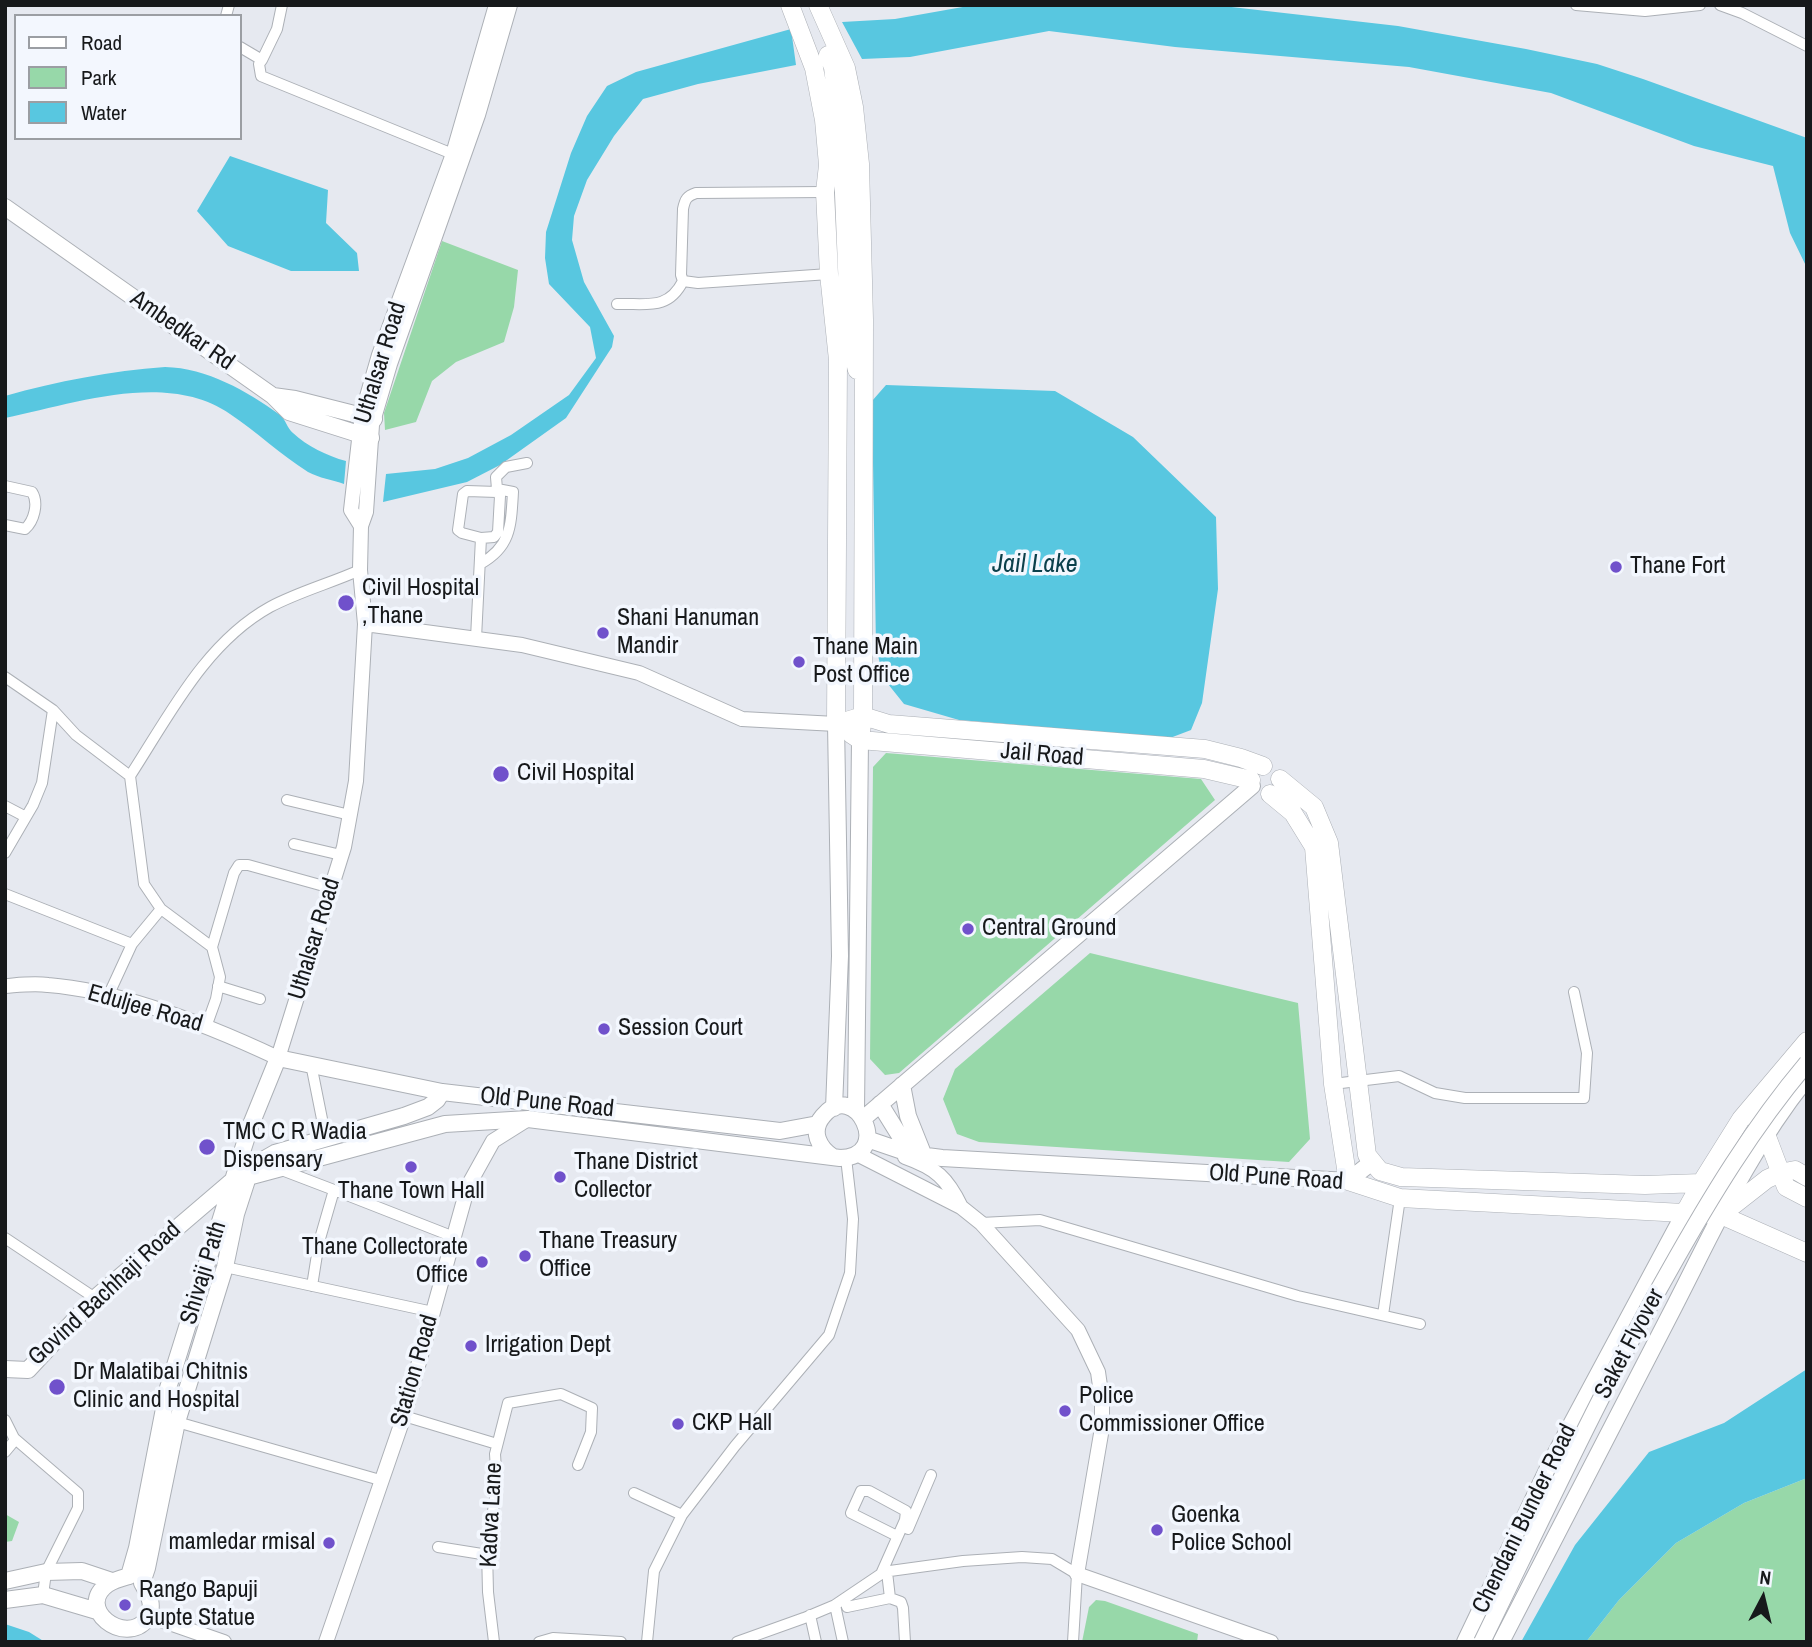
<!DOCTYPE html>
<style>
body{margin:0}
#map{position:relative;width:1812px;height:1647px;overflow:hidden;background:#e6e9f0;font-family:"Archivo Narrow",sans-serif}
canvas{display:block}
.frame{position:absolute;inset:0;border:7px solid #17191b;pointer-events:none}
.legend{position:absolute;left:14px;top:14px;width:228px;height:126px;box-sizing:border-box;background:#f3f7fe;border:2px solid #9b9ea3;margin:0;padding:9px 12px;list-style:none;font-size:21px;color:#17191b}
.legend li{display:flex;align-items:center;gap:14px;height:35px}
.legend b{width:35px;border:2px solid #9b9ea3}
.north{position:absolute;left:1728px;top:1563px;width:70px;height:70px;-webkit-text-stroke:5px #f3f7fe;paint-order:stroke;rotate:7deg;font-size:19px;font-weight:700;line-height:28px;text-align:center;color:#17191b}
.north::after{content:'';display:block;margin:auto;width:24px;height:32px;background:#17191b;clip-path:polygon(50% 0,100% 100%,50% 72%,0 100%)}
</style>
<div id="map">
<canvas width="1812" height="1647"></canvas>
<div class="frame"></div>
<ul class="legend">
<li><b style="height:9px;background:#fff"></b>Road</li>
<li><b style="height:19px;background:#97d8a9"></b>Park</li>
<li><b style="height:19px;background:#58c7e0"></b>Water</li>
</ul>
<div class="north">N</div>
</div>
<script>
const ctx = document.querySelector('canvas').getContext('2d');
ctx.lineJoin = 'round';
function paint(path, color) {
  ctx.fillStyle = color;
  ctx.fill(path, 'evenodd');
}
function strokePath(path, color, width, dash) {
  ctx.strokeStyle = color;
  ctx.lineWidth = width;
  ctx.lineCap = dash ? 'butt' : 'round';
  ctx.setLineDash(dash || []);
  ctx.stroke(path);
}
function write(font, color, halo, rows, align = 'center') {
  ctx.font = font + ' "Archivo Narrow",sans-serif';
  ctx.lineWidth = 7;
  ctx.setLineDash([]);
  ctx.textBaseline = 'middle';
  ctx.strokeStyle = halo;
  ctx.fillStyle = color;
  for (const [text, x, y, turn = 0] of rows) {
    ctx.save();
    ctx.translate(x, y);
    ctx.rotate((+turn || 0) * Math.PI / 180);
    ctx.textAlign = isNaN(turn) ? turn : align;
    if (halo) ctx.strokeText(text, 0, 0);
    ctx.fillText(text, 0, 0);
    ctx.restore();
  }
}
const green = new Path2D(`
 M 442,241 L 518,270 L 514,307 L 504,342 L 456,362 L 432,381 L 416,422 L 385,430 L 384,413 Z
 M 886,753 L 1201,779 L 1215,800 L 899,1073 L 885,1075 L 870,1059 L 873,767 Z
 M 1090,953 L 1298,1003 L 1310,1139 L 1289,1162 L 979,1142 L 957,1134 L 943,1099 L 955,1069 Z
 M 1807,1478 L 1807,1642 L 1586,1642 L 1619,1600 L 1676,1543 L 1744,1503 Z
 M 5,1514 L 19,1522 L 12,1541 L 5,1542 Z
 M 1096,1600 L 1105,1601 L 1198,1634 L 1197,1642 L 1082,1642 L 1089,1607 Z`);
const water = new Path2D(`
 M 974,5 L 1214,5 L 1398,26 L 1526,49 L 1597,64 L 1643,79 L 1807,138 L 1807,268 L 1790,233 L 1773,166 L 1694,146 L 1551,93 L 1409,67 L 1175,47 L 1049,31 L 910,57 L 862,59 L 842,22 L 895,19 Z
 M 791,29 L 796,65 L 698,84 L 643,99 L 614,136 L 587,180 L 574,216 L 572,240 L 584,282 L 614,336 L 612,347 L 566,418 L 500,465 L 467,482 L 383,502 L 386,474 L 435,469 L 468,458 L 511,435 L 569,395 L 596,358 L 590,327 L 549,284 L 545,258 L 546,232 L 571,153 L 587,116 L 607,86 L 636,72 Z
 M 230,156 L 328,190 L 326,223 L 357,253 L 359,271 L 291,271 L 228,246 L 197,211 Z
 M 165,367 C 207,368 247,391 280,415 C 286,420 287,428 293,433 C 307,446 327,456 346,461 L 344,484 C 333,480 319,478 308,472 C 281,455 257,432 230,414 C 167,370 74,404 5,418 L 5,396 C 58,381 111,371 165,367 Z
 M 886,385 L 1055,391 L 1133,437 L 1216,517 L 1218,589 L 1202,703 L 1191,730 L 1170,738 L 959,720 L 904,704 L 884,679 L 876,648 L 872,401 Z
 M 1807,1369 L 1807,1478 L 1744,1503 L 1676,1543 L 1619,1600 L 1586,1642 L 1521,1642 L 1575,1545 L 1649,1452 L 1724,1423 Z
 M 5,1624 L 29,1632 L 45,1642 L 5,1642 Z`);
const minor = new Path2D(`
 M 1576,5 L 1645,11 L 1700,5
 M 1720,5 L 1742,13 L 1807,46
 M 226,16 L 229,5
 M 240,47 L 262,60 L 259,64 L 261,76 L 460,157
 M 262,60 L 277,29 L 282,5
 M 825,192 L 696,193 C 687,196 685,199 683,209 L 681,275 L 683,281 L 698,283 L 829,274
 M 617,304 C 646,303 668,311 683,281
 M 5,486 L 32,492 C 39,503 34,521 25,529 L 5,525
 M 480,564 C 511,547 511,526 513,492 L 497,489 L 496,477 L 506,467 L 527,463
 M 476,638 L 481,538 L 462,533 L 458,530 L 463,494 L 467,491 L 497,492 L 500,496 L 498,532 L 494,537 L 481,538
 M 5,677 L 53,710 L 76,735 L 130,776
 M 130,776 C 169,716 205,643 270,607 C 298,592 331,583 360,570
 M 130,776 L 144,884 L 161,909 L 212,947
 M 287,800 L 350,815
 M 5,806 L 26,817
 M 294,844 L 341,855
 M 5,853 L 33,805 L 42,783 L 53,710
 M 5,894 L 132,944
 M 218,986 L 260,999
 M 109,994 L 132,944 L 161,909
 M 206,1027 L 216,999 L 220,977 L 212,947 L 234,873 L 239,865 L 248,865 L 331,888
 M 311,1064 L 326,1139
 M 1333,1084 L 1399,1076 L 1435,1093 L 1465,1098 L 1584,1098 L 1587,1053 L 1574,992
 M 279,1169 L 334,1190
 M 981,1223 L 1040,1220 L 1298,1296 L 1420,1324
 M 5,1238 L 95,1298
 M 225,1267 L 433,1312
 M 312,1286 L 319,1242 L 334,1190 L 454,1237
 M 1383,1315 L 1400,1198
 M 404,1416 L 497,1444
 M 5,1420 L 14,1438 L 78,1493 L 78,1508 L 46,1572 L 43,1595
 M 177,1422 L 380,1480
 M 5,1452 L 15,1440
 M 634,1493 L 682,1515
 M 908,1529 L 931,1475
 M 438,1547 L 488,1555
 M 887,1572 L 890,1598 L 901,1602 L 903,1608 L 905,1642
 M 881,1574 L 905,1520 L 906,1511 L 869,1491 L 861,1491 L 851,1513 L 897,1536
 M 835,1605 L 843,1642
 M 847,1607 L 890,1598
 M 810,1615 L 816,1642
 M 494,1642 L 488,1592 L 487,1550 L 497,1485 L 495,1454 L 508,1403 L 561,1394 L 592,1408 L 591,1432 L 578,1465
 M 539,1642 L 553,1638 L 621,1642
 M 647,1642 L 654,1571 L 682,1515 L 735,1446 L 829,1335 L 850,1273 L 853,1219 L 846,1158
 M 737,1642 L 804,1618 L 835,1605 L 881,1574 L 890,1571 L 963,1561 L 1022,1557 L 1052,1559 L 1077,1574 L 1073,1642`);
const tertiary = new Path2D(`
 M 361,526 L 366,512 L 372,425 L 390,364 L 478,115 L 510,5
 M 365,624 L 522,645 L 639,673 L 742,719 L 836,724
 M 5,986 C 19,985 34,983 48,985 C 124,991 210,1026 278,1058 L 344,847 L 356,781 L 365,624 L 360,570 L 361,526 L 351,510 L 362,414 L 379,355 L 453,154 L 496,5
 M 857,1154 L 961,1207 L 981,1223 L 1078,1330 L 1098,1372 L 1102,1400 L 1102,1428 L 1077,1574 L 1271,1642
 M 905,1157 C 936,1168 947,1178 961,1207
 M 149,1616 L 224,1642
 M 326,1642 L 404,1416 L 468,1186 L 493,1141 L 528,1119`);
const secondary = new Path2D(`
 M 5,207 L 273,396 L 295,399 L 374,419
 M 273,396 L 289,412 L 371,438
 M 902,1085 L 908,1116 L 924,1156
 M 880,1104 L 911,1154
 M 834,1108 L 840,956 L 836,724
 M 856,1111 L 860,740
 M 864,1118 L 1252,786
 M 818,1124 L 780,1131 L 442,1092 L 278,1058 L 250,1127 L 233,1180 L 168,1388 L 137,1548 L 129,1576 C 122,1578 114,1580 108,1584 C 74,1608 125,1647 147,1619 C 155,1606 149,1595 142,1583 L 147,1568 L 177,1422 L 225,1267 L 236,1214 L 248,1177 L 445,1124 L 528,1119 L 840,1158 C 895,1157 855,1077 823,1116 C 810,1131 819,1148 833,1157
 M 867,1139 L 911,1154 L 942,1158 L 1348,1181 L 1372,1162
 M 248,1177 L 261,1161 L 275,1153 L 404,1116 L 428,1107 L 437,1100 L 442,1092
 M 5,1369 L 28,1370 L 95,1298 L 233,1180
 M 5,1581 L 46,1572 L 82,1571 L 112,1581
 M 5,1600 L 43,1595 L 97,1611
 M 1465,1642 L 1551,1462 L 1685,1212
 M 1501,1642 C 1559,1530 1616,1419 1674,1307 C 1714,1229 1751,1147 1807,1078`);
const primary = new Path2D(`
 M 790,5 L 814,68 L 824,120 L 828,165 L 825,192 L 829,274 L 838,360 L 836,724
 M 818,5 L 846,68 L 854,107 L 860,164 L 864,320 L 863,716 L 860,740
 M 828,55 L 833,67 L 842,144 L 850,342 L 857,370
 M 836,724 L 863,716 L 889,724 L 1205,749 L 1241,758 L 1263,766
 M 851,734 L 860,740 L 1204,769 L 1251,780
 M 1280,779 L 1314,807 L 1329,843 L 1367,1155 L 1380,1171 L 1401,1177 L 1645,1185 L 1701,1183
 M 1270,794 L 1293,813 L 1314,847 L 1333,1084 L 1348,1181 L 1400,1198 L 1721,1215 L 1807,1253
 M 1752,1114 L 1766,1134 L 1786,1187 L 1807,1198
 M 1685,1212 L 1701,1183 L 1741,1119 L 1807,1041
 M 1721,1215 L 1767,1179 L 1780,1173 L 1795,1170 L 1807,1177`);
const secondaryBridge = new Path2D(`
 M 1482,1642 C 1543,1517 1601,1391 1669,1271 C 1710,1198 1753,1127 1807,1063`);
const markers = [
 [1616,567,7,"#7051cb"],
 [346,603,9,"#7051cb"],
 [603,633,7,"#7051cb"],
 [799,662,7,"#7051cb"],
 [501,774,9,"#7051cb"],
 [968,929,7,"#7051cb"],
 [604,1029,7,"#7051cb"],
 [207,1147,9,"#7051cb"],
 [411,1167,7,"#7051cb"],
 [560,1177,7,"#7051cb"],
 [525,1256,7,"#7051cb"],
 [482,1262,7,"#7051cb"],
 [471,1346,7,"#7051cb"],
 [57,1387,9,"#7051cb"],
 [1065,1411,7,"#7051cb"],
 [678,1424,7,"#7051cb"],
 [1157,1530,7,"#7051cb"],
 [329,1543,7,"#7051cb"],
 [125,1605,7,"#7051cb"]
];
const streetNames = [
 ["Ambedkar Rd",182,331,35],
 ["Uthalsar Road",381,363,-73],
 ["Jail Road",1042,755,5],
 ["Uthalsar Road",315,939,-73],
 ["Eduljee Road",145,1009,16],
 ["Old Pune Road",547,1103,6],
 ["Old Pune Road",1276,1178,4],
 ["Shivaji Path",204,1273,-73],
 ["Govind Bachhaji Road",105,1294,-43],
 ["Saket Flyover",1630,1344,-62],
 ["Station Road",415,1371,-74],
 ["Kadva Lane",492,1515,-87],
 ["Chendani Bunder Road",1525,1519,-64]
];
const poiNames = [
 ["Thane Fort",1630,567],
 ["Civil Hospital",362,589],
 [",Thane",362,617],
 ["Shani Hanuman",617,619],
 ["Mandir",617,647],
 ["Thane Main",813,648],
 ["Post Office",813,676],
 ["Civil Hospital",517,774],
 ["Central Ground",982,929],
 ["Session Court",618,1029],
 ["TMC C R Wadia",223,1133],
 ["Dispensary",223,1161],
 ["Thane District",574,1163],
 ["Collector",574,1191],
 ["Thane Town Hall",411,1192,"center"],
 ["Thane Treasury",539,1242],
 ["Office",539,1270],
 ["Thane Collectorate",468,1248,"right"],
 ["Office",468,1276,"right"],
 ["Irrigation Dept",485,1346],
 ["Dr Malatibai Chitnis",73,1373],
 ["Clinic and Hospital",73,1401],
 ["Police",1079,1397],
 ["Commissioner Office",1079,1425],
 ["CKP Hall",692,1424],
 ["Goenka",1171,1516],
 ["Police School",1171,1544],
 ["mamledar rmisal",315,1543,"right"],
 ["Rango Bapuji",139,1591],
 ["Gupte Statue",139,1619]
];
const waterNames = [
 ["Jail Lake",1035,565]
];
paint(green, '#97d8a9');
paint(water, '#58c7e0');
strokePath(minor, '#acb0b6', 12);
strokePath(tertiary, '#acb0b6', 16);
strokePath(secondary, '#acb0b6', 18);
strokePath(primary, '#acb0b6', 19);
strokePath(minor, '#fff', 10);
strokePath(tertiary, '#fff', 14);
strokePath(secondary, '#fff', 16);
strokePath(primary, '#fff', 18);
strokePath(secondaryBridge, '#acb0b6', 18, []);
strokePath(secondaryBridge, '#fff', 16);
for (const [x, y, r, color] of markers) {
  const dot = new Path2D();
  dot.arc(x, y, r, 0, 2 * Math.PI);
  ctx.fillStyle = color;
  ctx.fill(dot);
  strokePath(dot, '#f3f7fe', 2.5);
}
write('24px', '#17191b', '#f3f7fe', streetNames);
write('24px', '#17191b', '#f3f7fe', poiNames, 'left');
write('italic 26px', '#0c404b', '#f3f7fe', waterNames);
</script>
